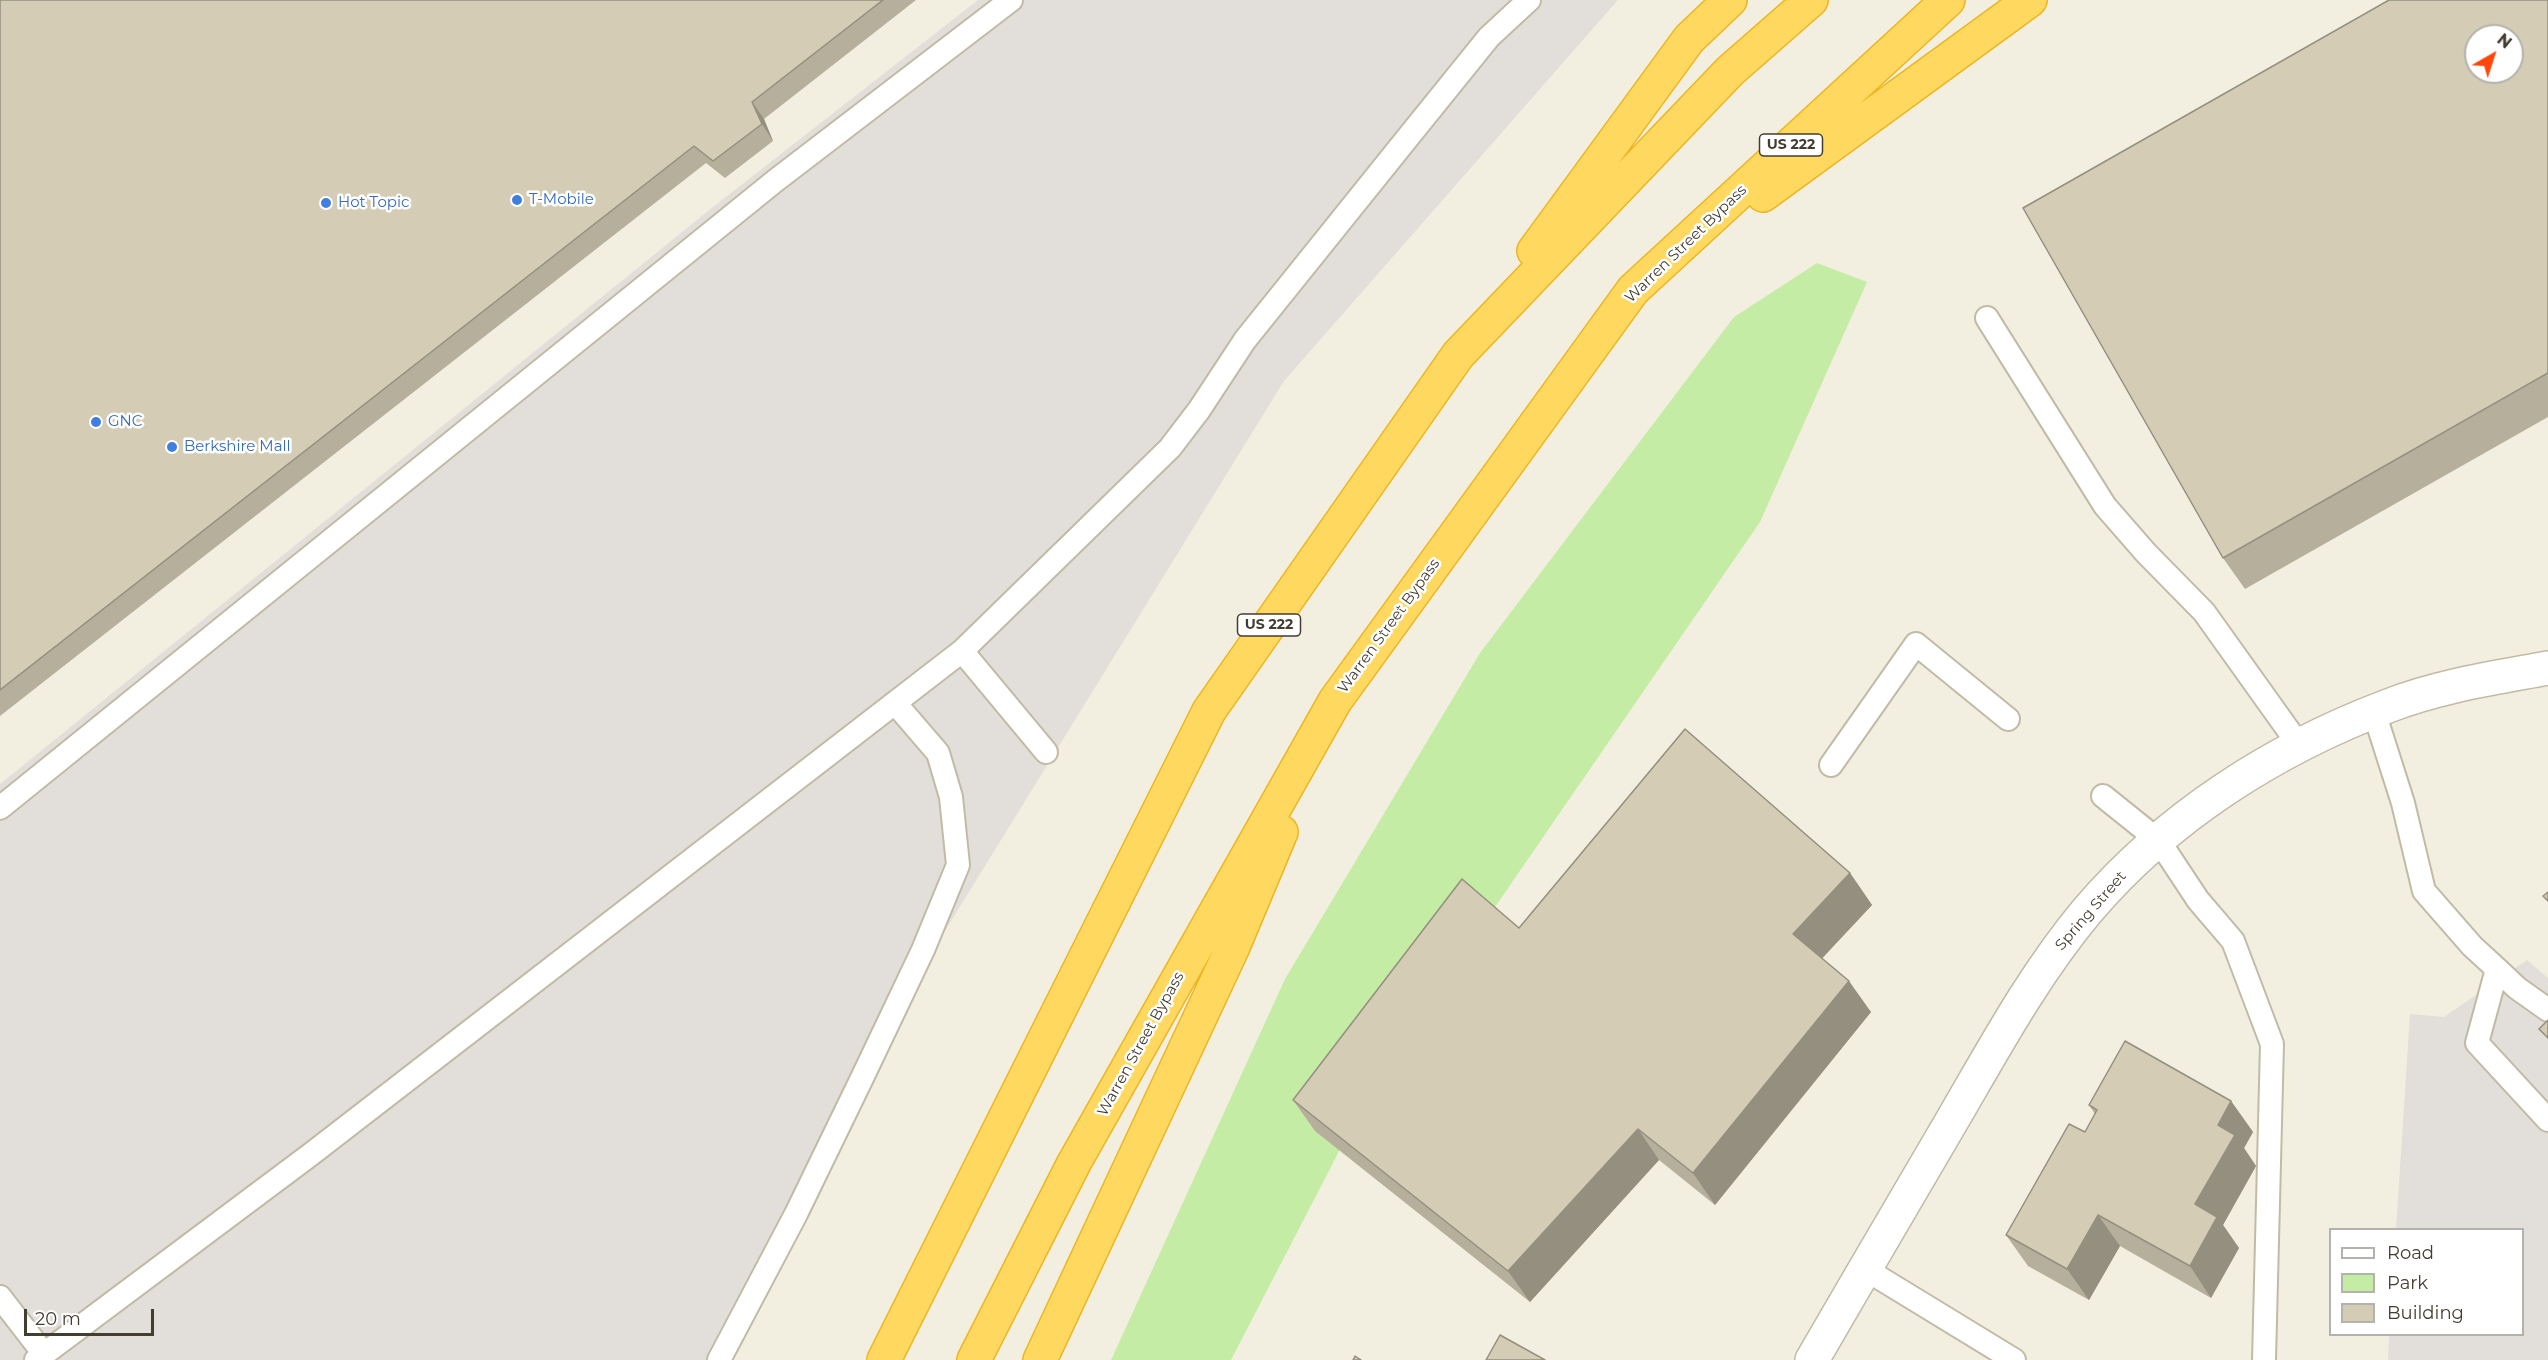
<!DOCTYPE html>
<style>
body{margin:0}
#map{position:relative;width:2548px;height:1360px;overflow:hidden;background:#f2efe1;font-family:Montserrat,sans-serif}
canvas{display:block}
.legend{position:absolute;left:2329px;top:1228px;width:195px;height:108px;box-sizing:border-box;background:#fff;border:2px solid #b4b2ad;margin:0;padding:8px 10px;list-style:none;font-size:18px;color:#443e31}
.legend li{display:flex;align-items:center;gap:12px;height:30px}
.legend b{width:30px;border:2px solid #b4b2ad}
.north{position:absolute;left:2464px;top:24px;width:60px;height:60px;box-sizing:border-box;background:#fff;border:2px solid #b4b2ad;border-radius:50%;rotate:39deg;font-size:16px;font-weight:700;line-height:24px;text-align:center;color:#443e31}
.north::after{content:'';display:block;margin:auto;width:21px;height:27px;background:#ff470b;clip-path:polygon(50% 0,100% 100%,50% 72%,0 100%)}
.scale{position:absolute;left:24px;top:1309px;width:130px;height:27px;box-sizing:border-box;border:3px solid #443e31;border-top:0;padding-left:8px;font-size:18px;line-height:21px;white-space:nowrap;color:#443e31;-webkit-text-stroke:4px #fff;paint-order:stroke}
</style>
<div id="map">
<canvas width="2548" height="1360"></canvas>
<ul class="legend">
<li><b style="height:8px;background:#fff"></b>Road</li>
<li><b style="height:16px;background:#c5eca4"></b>Park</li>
<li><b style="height:16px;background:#d4ccb5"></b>Building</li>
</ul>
<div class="north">N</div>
<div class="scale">20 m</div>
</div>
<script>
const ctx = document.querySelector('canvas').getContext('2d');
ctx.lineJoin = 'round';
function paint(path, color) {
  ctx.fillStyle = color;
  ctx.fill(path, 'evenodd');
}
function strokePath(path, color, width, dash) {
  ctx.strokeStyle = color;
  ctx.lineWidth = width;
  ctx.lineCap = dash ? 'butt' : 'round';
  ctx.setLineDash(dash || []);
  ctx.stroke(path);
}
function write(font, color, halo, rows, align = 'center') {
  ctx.font = font + ' Montserrat,sans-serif';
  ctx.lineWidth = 5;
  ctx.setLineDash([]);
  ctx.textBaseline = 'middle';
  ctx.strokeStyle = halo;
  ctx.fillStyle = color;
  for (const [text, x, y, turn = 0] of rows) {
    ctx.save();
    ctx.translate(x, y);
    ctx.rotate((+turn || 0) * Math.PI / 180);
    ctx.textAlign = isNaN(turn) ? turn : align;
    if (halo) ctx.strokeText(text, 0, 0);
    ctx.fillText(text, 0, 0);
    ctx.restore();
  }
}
const green = new Path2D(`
 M 1817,263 L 1867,282 L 1760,522 L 1376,1080 L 1231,1360 L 1111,1360 L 1285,979 L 1480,653 L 1734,317 Z`);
const parking = new Path2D(`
 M 978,0 L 1618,0 L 1284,381 L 919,973 L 723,1360 L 0,1360 L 0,784 L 713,207 Z
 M 2527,960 L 2548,978 L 2548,1360 L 2388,1360 L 2389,1335 L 2522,1334 L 2522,1230 L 2396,1229 L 2410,1014 L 2444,1017 Z`);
const service = new Path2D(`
 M 1987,318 L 2105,506 L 2146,553 L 2204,612 L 2299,745
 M 962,651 L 1046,752
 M 2374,712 L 2403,803 L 2424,891 L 2472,946 L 2497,969 L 2477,1043 L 2548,1120
 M 1831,765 L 1916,644 L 2008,719
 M 2103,796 L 2159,841 L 2198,900 L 2233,941 L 2272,1044 L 2264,1360
 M 0,808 L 775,181 L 1011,0
 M 2497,969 L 2517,988 L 2548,1010
 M 1865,1269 L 2014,1360
 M 0,1297 L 44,1354
 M 36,1360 L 310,1155 L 962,651 L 1170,448 L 1199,410 L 1245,340 L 1409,136 L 1489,37 L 1529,0
 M 719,1360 L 796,1214 L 863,1076 L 923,950 L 958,865 L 951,797 L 938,753 L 895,703`);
const tertiary = new Path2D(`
 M 1812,1360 C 1860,1277 1909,1194 1957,1112 C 1997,1043 2036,972 2087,911 C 2167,817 2274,749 2388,706 C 2439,686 2494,678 2548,668`);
const motorway = new Path2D(`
 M 1763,195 L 2030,0
 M 1534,251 L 1689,39 L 1730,0
 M 884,1360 L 1209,711 L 1458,355 L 1730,71 L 1811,0
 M 974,1360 L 1074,1163 L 1335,701 L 1633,290 L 1948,0
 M 1040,1360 L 1232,949 L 1281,832`);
const wall = new Path2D(`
 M 0,0 L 916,0 L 764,119 L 773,141 L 725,178 L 706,163 L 0,716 Z
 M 2548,0 L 2548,417 L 2245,589 L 2223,558 Z
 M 1850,873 L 1872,905 L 1822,958 L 1871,1012 L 1715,1205 L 1659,1160 L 1530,1302 L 1315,1131 L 1293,1100 L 1519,928 Z
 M 2231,1101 L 2253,1132 L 2244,1148 L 2256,1166 L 2223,1225 L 2239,1248 L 2211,1298 L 2120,1246 L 2089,1300 L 2028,1266 L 2006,1235 L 2085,1132 L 2095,1114 L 2089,1105 Z`);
const shadedWall = new Path2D(`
 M 752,102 L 764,119 L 773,141 L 762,124 Z
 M 1850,873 L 1872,905 L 1815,966 L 1793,934 Z
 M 1849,981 L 1871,1012 L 1715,1205 L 1693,1173 Z
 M 2231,1101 L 2253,1132 L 2244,1148 L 2256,1166 L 2223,1225 L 2239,1248 L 2211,1298 L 2190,1266 L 2195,1204 L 2218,1125 Z
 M 1638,1129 L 1659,1160 L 1530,1302 L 1508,1271 Z
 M 2098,1215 L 2120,1246 L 2089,1300 L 2067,1269 Z`);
const building = new Path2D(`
 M 0,0 L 883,0 L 752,102 L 762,124 L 713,161 L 694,146 L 0,690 Z
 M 2389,0 L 2548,0 L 2548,373 L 2223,558 L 2023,208 ZM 2476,36 L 2512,36 L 2512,72 L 2476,72 Z
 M 1685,729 L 1850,873 L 1793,934 L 1849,981 L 1693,1173 L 1638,1129 L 1508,1271 L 1293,1100 L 1462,879 L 1519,928 Z
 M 2548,892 L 2548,901 L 2543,896 Z
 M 2548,1020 L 2548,1038 L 2539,1029 Z
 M 2125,1041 L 2231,1101 L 2218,1125 L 2235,1135 L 2195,1204 L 2217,1217 L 2190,1266 L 2098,1215 L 2067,1269 L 2006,1235 L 2069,1124 L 2085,1132 L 2097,1110 L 2089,1105 Z
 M 1500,1335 L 1545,1360 L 1486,1360 Z
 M 1355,1356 L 1361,1360 L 1353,1360 Z`);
const markers = [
 [517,200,6,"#3f7fe0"],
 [326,203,6,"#3f7fe0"],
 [96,422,6,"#3f7fe0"],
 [172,447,6,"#3f7fe0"]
];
const shields = [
 [1791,145,63],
 [1269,625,63]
];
const shieldNames = [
 ["US 222",1791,145],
 ["US 222",1269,625]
];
const shopNames = [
 ["T-Mobile",529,200],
 ["Hot Topic",338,203],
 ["GNC",108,422],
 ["Berkshire Mall",184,447]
];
const streetNames = [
 ["Warren Street Bypass",1686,244,-44],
 ["Warren Street Bypass",1389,626,-54],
 ["Spring Street",2091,911,-49],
 ["Warren Street Bypass",1141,1044,-61]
];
paint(green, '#c5eca4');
paint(parking, '#e2dfda');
strokePath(service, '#c1bba5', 26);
strokePath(tertiary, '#c1bba5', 36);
strokePath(motorway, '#edb520', 36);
strokePath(service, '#fff', 22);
strokePath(tertiary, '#fff', 33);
strokePath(motorway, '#ffd95f', 33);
paint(wall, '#b6af9c');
paint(shadedWall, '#948f7f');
paint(building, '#d4ccb5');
strokePath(building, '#948f7f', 1.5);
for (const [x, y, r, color] of markers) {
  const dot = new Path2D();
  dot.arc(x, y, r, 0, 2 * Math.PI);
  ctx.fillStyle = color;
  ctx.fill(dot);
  strokePath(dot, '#fff', 2);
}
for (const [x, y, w] of shields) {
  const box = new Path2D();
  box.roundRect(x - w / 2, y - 11, w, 22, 4.5);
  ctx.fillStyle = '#fff';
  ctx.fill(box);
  strokePath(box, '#443e31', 1.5);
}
write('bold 14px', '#443e31', null, shieldNames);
write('15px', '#366cbe', '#fff', shopNames, 'left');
write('15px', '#443e31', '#fff', streetNames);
</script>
